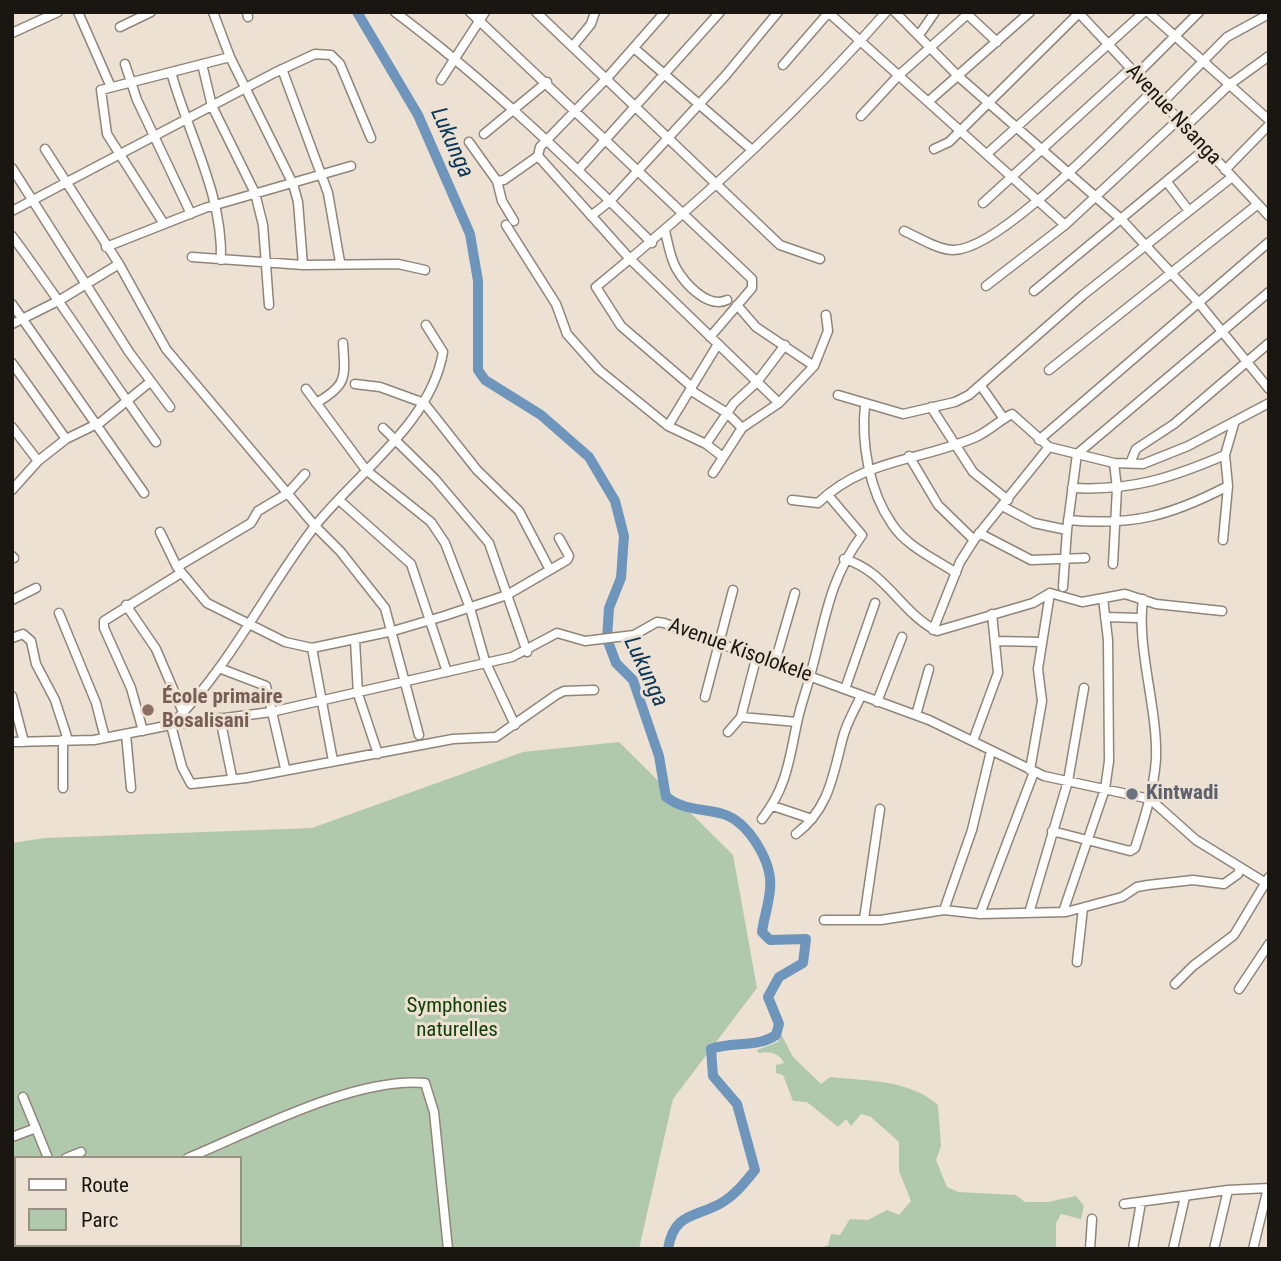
<!DOCTYPE html>
<meta charset="utf-8">
<style>
body{margin:0}
#map{position:relative;width:1281px;height:1261px;overflow:hidden;background:#ede1d3;font-family:"Roboto Condensed",sans-serif}
canvas{display:block}
.frame{position:absolute;inset:0;border:14px solid #1a1611;pointer-events:none}
.legend{position:absolute;left:14px;top:1156px;width:228px;height:91px;box-sizing:border-box;background:#ede1d3;border:2px solid #999085;margin:0;padding:9px 12px;list-style:none;font-size:21px;color:#1a1611}
.legend li{display:flex;align-items:center;gap:14px;height:35px}
.legend b{width:35px;border:2px solid #999085}
</style>
<div id="map">
<canvas width="1281" height="1261"></canvas>
<div class="frame"></div>
<ul class="legend">
<li><b style="height:9px;background:#fff"></b>Route</li>
<li><b style="height:19px;background:#b0c8ab"></b>Parc</li>
</ul>
</div>
<script>
const ctx = document.querySelector('canvas').getContext('2d');
ctx.lineJoin = 'round';
function paint(path, color) {
  ctx.fillStyle = color;
  ctx.fill(path, 'evenodd');
}
function strokePath(path, color, width, dash) {
  ctx.strokeStyle = color;
  ctx.lineWidth = width;
  ctx.lineCap = dash ? 'butt' : 'round';
  ctx.setLineDash(dash || []);
  ctx.stroke(path);
}
function write(font, color, halo, rows, align = 'center') {
  ctx.font = font + ' "Roboto Condensed",sans-serif';
  ctx.lineWidth = 6;
  ctx.setLineDash([]);
  ctx.textBaseline = 'middle';
  ctx.strokeStyle = halo;
  ctx.fillStyle = color;
  for (const [text, x, y, turn = 0] of rows) {
    ctx.save();
    ctx.translate(x, y);
    ctx.rotate((+turn || 0) * Math.PI / 180);
    ctx.textAlign = isNaN(turn) ? turn : align;
    if (halo) ctx.strokeText(text, 0, 0);
    ctx.fillText(text, 0, 0);
    ctx.restore();
  }
}
const green = new Path2D(`
 M 619,742 L 733,855 L 757,988 L 673,1099 L 639,1249 L 12,1249 L 12,843 L 45,838 L 312,828 L 523,752 ZM 16,1158 L 240,1158 L 240,1245 L 16,1245 Z
 M 781,1034 L 793,1057 L 821,1084 L 830,1077 C 865,1081 909,1079 938,1105 L 941,1146 L 936,1160 L 947,1187 L 958,1192 L 1016,1195 L 1025,1202 L 1048,1202 L 1076,1196 L 1084,1206 L 1081,1219 L 1061,1214 L 1056,1223 L 1056,1249 L 816,1249 L 828,1245 L 831,1234 L 840,1235 L 850,1219 L 868,1220 L 887,1210 L 899,1215 L 911,1201 L 899,1171 L 899,1142 L 871,1117 L 861,1114 L 851,1126 L 846,1119 L 838,1127 L 807,1102 L 793,1101 L 783,1075 L 776,1073 L 776,1065 L 784,1063 C 780,1053 768,1051 759,1053 L 757,1050 L 778,1042 Z`);
const river = new Path2D(`
 M 357,12 L 418,115 L 470,234 L 478,281 L 478,370 L 485,380 L 541,415 L 589,457 L 615,501 L 624,536 L 621,578 L 609,608 L 607,639 L 616,663 L 633,680 L 659,756 L 666,797 C 685,811 702,808 723,814 C 749,822 773,863 770,889 C 769,904 764,917 762,932 L 770,940 L 806,939 L 803,963 L 779,977 L 768,997 L 779,1024 L 776,1035 C 757,1048 733,1041 711,1049 L 713,1076 L 737,1104 L 755,1170 C 745,1182 736,1194 723,1202 C 697,1218 674,1211 668,1249`);
const minor = new Path2D(`
 M 78,12 L 110,85
 M 213,12 L 230,57 L 293,184 L 298,202 L 303,265
 M 247,12 L 248,17
 M 395,12 C 488,82 570,161 652,243
 M 470,12 L 752,279 L 752,288 L 710,337
 M 536,12 L 780,245 L 820,259
 M 665,12 L 607,78 L 540,147 L 538,156 L 630,259 L 779,403
 M 828,12 L 1065,225
 M 895,12 L 958,76 L 1122,220 L 1198,302 L 1269,389
 M 1078,12 L 1269,216
 M 1148,12 L 1269,120
 M 966,13 L 997,42
 M 120,27 L 151,12
 M 12,33 L 58,12
 M 919,35 L 935,12
 M 573,46 L 591,24 L 595,12
 M 634,48 L 752,150
 M 125,64 L 137,100 L 191,214
 M 202,64 L 212,106 L 255,193 L 263,225 L 269,305
 M 783,65 L 829,12
 M 282,69 L 328,193 L 340,262
 M 171,72 C 188,134 223,194 221,260
 M 1136,75 L 1199,12
 M 441,80 L 485,12
 M 929,101 L 1030,12
 M 1162,103 L 1227,37 L 1269,14
 M 861,116 L 898,76 L 970,12
 M 1185,127 L 1229,85 L 1269,56
 M 484,134 L 547,82
 M 469,142 L 497,181 L 502,201 L 514,221
 M 45,149 L 119,264 L 166,349 L 315,526 L 340,551 L 385,608 L 419,735
 M 934,149 L 949,142 L 1079,13
 M 988,153 L 1144,12
 M 12,168 L 129,352 L 170,407
 M 579,169 L 720,12
 M 1225,170 L 1269,125
 M 497,181 L 504,180 L 538,156
 M 1167,182 L 1189,211
 M 983,203 L 1130,69
 M 12,211 L 274,73 L 315,54 L 331,55 L 340,64 L 371,138
 M 591,216 L 610,201 L 726,75 L 778,12
 M 164,224 L 107,134 L 101,90 L 230,57
 M 506,225 L 556,304 L 567,334 L 599,370 L 668,426 L 706,444 L 723,457
 M 665,231 C 668,243 670,257 676,268 C 685,284 708,309 727,300
 M 904,231 C 918,237 938,250 953,250 C 1000,251 1115,126 1152,92
 M 12,236 C 62,303 107,374 156,442
 M 106,247 L 205,208 L 351,166
 M 192,257 L 303,265 L 398,264 L 425,270
 M 986,286 L 1065,225 L 1178,120
 M 1034,291 L 1205,149
 M 12,304 L 144,493
 M 737,305 L 756,327 L 814,366
 M 12,324 L 60,300 L 119,264
 M 426,325 L 443,352 C 431,423 358,472 315,526 C 265,591 230,667 171,725 L 182,767 L 191,784 L 246,778 L 453,739 L 496,737 L 556,695 L 564,691 L 594,690
 M 12,363 L 66,439
 M 1049,370 L 1258,204
 M 355,384 L 380,387 L 424,403 L 477,470 L 519,511 L 550,570
 M 981,386 L 1004,419
 M 692,387 L 621,326 L 596,287 C 699,203 798,113 886,12
 M 306,389 L 366,470 L 431,522 L 445,543 L 470,608 L 485,661 L 515,725
 M 690,390 L 727,413 L 742,428
 M 838,395 L 903,414 L 955,402 L 969,395 L 1083,295 L 1232,177
 M 316,403 C 348,385 345,377 343,343
 M 865,405 C 861,443 869,491 892,524 C 906,546 935,559 956,573
 M 931,407 L 973,472 L 1008,500
 M 668,426 L 718,344
 M 12,427 L 38,461
 M 383,428 L 435,479 L 489,543 L 527,652
 M 1039,440 L 1269,242
 M 706,444 L 734,403 L 757,382 L 785,345
 M 909,456 L 938,505 L 974,540
 M 1131,461 L 1136,449 L 1174,424 L 1269,343
 M 713,473 L 742,428 L 779,403 L 814,366 L 828,331 L 826,315
 M 1072,488 C 1132,491 1171,478 1225,455
 M 12,490 L 38,461 L 66,439 L 101,422 L 150,382
 M 339,500 L 411,564 L 447,672
 M 792,500 L 818,503 C 865,458 921,461 976,437 C 989,431 1000,420 1012,414 L 1049,447 L 1114,463 L 1143,464 L 1188,446 L 1269,403
 M 1002,506 L 1034,523 L 1067,530
 M 1068,520 C 1133,526 1170,516 1228,486
 M 160,532 L 177,567 L 207,603 L 285,642 L 312,648 L 393,631 L 444,616 L 507,595 L 567,560 L 569,556 L 559,538
 M 979,533 L 1031,560 L 1085,558
 M 1223,540 L 1228,486 L 1225,455 L 1234,424
 M 12,556 L 14,558
 M 844,559 C 885,570 901,613 937,631 L 1033,603 L 1050,593 L 1082,602 L 1125,594 L 1156,604 L 1222,611
 M 1113,564 L 1117,488 L 1114,463
 M 177,567 L 251,523 L 258,511 L 288,493 L 305,474
 M 1063,587 L 1067,530 L 1077,454 L 1269,292
 M 12,600 L 36,588
 M 126,605 L 156,649 L 185,717
 M 59,613 L 96,703 L 105,738
 M 1105,617 L 1140,618
 M 933,630 L 960,562 L 974,540 L 1049,447
 M 12,638 L 23,634 L 31,641 L 36,664 L 55,700 L 68,740
 M 355,640 L 358,694 L 378,754
 M 997,641 L 1041,642
 M 312,648 L 333,761
 M 775,662 L 795,593
 M 219,668 L 266,686 L 285,768
 M 845,689 L 875,603
 M 12,696 L 24,742
 M 705,697 L 733,590
 M 877,702 L 902,637
 M 916,715 L 929,669
 M 741,717 L 797,722
 M 220,718 L 232,777
 M 143,731 L 131,688 L 104,628 L 104,621 L 181,573
 M 728,732 L 741,717 L 757,655
 M 126,734 L 131,788
 M 973,741 L 998,673 L 992,614
 M 12,742 L 94,740 L 171,725 L 271,712 L 512,657 L 557,633 L 585,641 L 634,635 L 657,622 L 664,623 L 929,720 L 1044,776 L 1150,799 L 1196,840 L 1269,885
 M 1030,770 L 1042,701 L 1038,669 L 1050,593
 M 63,788 L 63,740
 M 773,806 L 812,819
 M 762,819 C 787,787 789,760 797,723 C 800,707 806,692 810,676 C 825,623 828,581 862,535 L 828,495
 M 1052,831 L 1130,851 L 1135,848 C 1144,820 1154,789 1156,759 C 1158,709 1136,647 1143,599
 M 796,834 C 830,808 833,774 843,737 C 847,722 855,709 861,696
 M 944,910 L 972,830 L 991,751
 M 1063,912 L 1105,789 L 1109,761 L 1108,640 L 1103,598
 M 1029,913 L 1068,781 L 1084,688
 M 980,914 L 1034,772
 M 864,919 L 880,809
 M 824,920 L 881,920 L 944,910 L 980,914 L 1066,912 L 1122,897 L 1137,887 L 1148,885 L 1193,880 L 1224,884 L 1238,874 L 1240,868
 M 1077,962 L 1083,908
 M 1175,984 L 1193,966 L 1234,935 L 1269,877
 M 1239,989 L 1269,944
 M 23,1097 L 48,1158
 M 12,1137 L 36,1128
 M 66,1158 L 81,1152
 M 188,1158 C 253,1131 354,1077 425,1083 L 434,1112 L 448,1249
 M 12,1179 L 16,1178
 M 1124,1204 L 1228,1190 L 1269,1188
 M 12,1233 L 16,1232
 M 1090,1249 L 1092,1219
 M 1133,1249 L 1141,1202
 M 1173,1249 L 1185,1197
 M 1214,1249 L 1228,1190
 M 1253,1249 L 1268,1188`);
const markers = [
 [148,710,7,"#8d6e63"],
 [1132,794,7,"#6b7280"]
];
const streetNames = [
 ["Avenue Nsanga",1173,115,47],
 ["Avenue Kisolokele",740,651,20]
];
const educationNames = [
 ["École primaire",162,698],
 ["Bosalisani",162,722]
];
const worshipNames = [
 ["Kintwadi",1146,794]
];
const parkNames = [
 ["Symphonies",457,1007],
 ["naturelles",457,1031]
];
const waterNames = [
 ["Lukunga",451,143,66],
 ["Lukunga",645,672,65]
];
paint(green, '#b0c8ab');
strokePath(river, '#6e95bb', 10);
strokePath(minor, '#908579', 11);
strokePath(minor, '#fff', 8);
for (const [x, y, r, color] of markers) {
  const dot = new Path2D();
  dot.arc(x, y, r, 0, 2 * Math.PI);
  ctx.fillStyle = color;
  ctx.fill(dot);
  strokePath(dot, '#ede1d3', 2.5);
}
write('21px', '#1a1611', '#ede1d3', streetNames);
write('bold 21px', '#785e54', '#ede1d3', educationNames, 'left');
write('bold 21px', '#5b616d', '#ede1d3', worshipNames, 'left');
write('21px', '#124206', '#ede1d3', parkNames);
write('italic 23px', '#08365b', '#ede1d3', waterNames);
</script>
